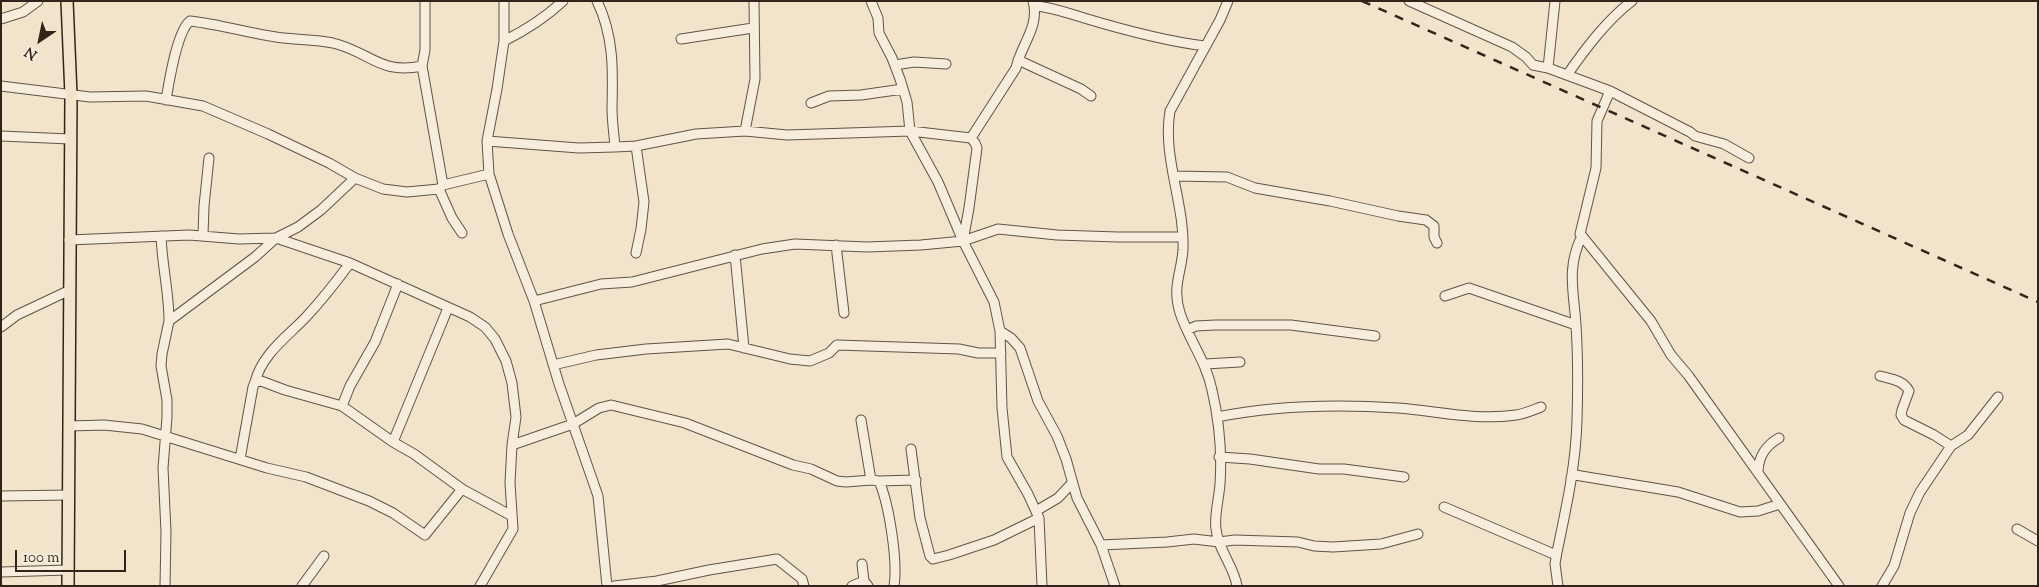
<!DOCTYPE html>
<style>
body{margin:0}
#map{position:relative;width:2039px;height:587px;overflow:hidden;background:#f1e4cb;font-family:"Sorts Mill Goudy",serif}
canvas{display:block}
.frame{position:absolute;inset:0;border:2px solid #33231a;pointer-events:none}
.north{position:absolute;left:15px;top:15px;width:50px;height:50px;-webkit-text-stroke:4px #f6eddd;paint-order:stroke;rotate:214deg;font-size:14px;font-weight:700;line-height:20px;text-align:center;color:#33231a}
.north::after{content:'';display:block;margin:auto;width:18px;height:22px;background:#33231a;clip-path:polygon(50% 0,100% 100%,50% 72%,0 100%)}
.scale{position:absolute;left:15px;top:550px;width:111px;height:22px;box-sizing:border-box;border:2px solid #33231a;border-top:0;padding-left:6px;font-size:15px;line-height:18px;white-space:nowrap;color:#33231a;-webkit-text-stroke:4px #f6eddd;paint-order:stroke}
</style>
<div id="map">
<canvas width="2039" height="587"></canvas>
<div class="frame"></div>
<div class="north">N</div>
<div class="scale">100 m</div>
</div>
<script>
const ctx = document.querySelector('canvas').getContext('2d');
ctx.lineJoin = 'round';
function strokePath(path, color, width, dash) {
  ctx.strokeStyle = color;
  ctx.lineWidth = width;
  ctx.lineCap = dash ? 'butt' : 'round';
  ctx.setLineDash(dash || []);
  ctx.stroke(path);
}
const minor = new Path2D(`
 M 425,1 L 425,50 L 422,66 L 443,185
 M 504,1 L 504,41 L 497,89 L 487,141 L 489,174 L 508,234 L 534,301 L 559,384 L 598,496 L 607,586
 M 597,1 C 614,36 613,71 612,108 C 612,121 614,134 615,147
 M 871,1 L 878,18 L 879,33 L 892,58 L 900,79 L 907,102 L 910,131 L 938,182 L 963,241 L 994,302 L 1000,331 L 1002,408 L 1007,457 L 1028,494 L 1039,518 L 1042,586
 M 1228,1 L 1220,20 L 1170,111 C 1162,157 1185,204 1183,250 C 1181,275 1172,286 1180,313 C 1189,340 1206,361 1212,390 C 1219,420 1222,454 1220,484 C 1219,499 1214,515 1216,529 C 1218,550 1234,566 1237,586
 M 1409,1 L 1512,47 L 1526,57 L 1533,65 L 1548,68 L 1610,91 L 1690,132 L 1695,136 L 1724,144 L 1749,158
 M 1035,6 C 1052,7 1067,13 1084,18 C 1124,30 1164,41 1205,46
 M 1,19 L 23,12 L 38,1
 M 681,39 L 753,28
 M 504,41 C 526,30 545,18 563,1
 M 1018,60 L 1081,89 L 1091,96
 M 895,65 L 914,62 L 946,64
 M 1548,68 L 1555,1
 M 1567,75 C 1586,48 1606,21 1632,1
 M 1,86 L 90,97 L 146,96 L 203,106 L 268,134 L 329,163 L 355,178 L 383,189 L 407,192 L 439,189 L 443,185 L 489,174
 M 166,100 C 169,82 177,31 190,21 C 219,24 247,33 276,37 C 295,40 314,39 333,43 C 370,52 380,75 422,66
 M 811,103 L 829,96 L 861,95 L 903,89
 M 745,131 L 755,79 L 754,1
 M 1,136 L 70,139
 M 971,138 L 1016,68 C 1021,44 1040,27 1033,1
 M 487,141 L 579,148 L 615,147 L 636,146 L 696,134 L 745,131 L 787,135 L 910,131 L 971,138 L 975,143 L 977,148 L 969,208 L 963,241
 M 636,146 L 644,202 L 641,229 L 636,253
 M 1175,176 L 1227,177 L 1255,188 L 1330,201 L 1398,216 L 1426,220 L 1434,226 L 1434,237 L 1437,243
 M 439,189 L 452,218 L 462,233
 M 203,235 L 204,206 L 209,158
 M 161,236 C 162,265 169,292 169,321
 M 1582,236 L 1651,321 L 1671,355 L 1688,375 L 1839,586
 M 69,240 L 189,235 L 239,239 L 276,238 L 350,263 L 470,317 L 485,327 L 495,339 L 506,361 L 512,383 L 516,417 L 512,445 L 510,483 L 513,529 L 480,586
 M 836,245 L 844,313
 M 735,255 L 744,348
 M 1445,296 L 1469,288 L 1576,325
 M 534,301 L 601,284 L 632,282 L 762,249 L 795,244 L 867,247 L 921,245 L 963,241 L 998,229 L 1057,235 L 1118,237 L 1183,237
 M 1,327 L 17,315 L 70,290
 M 1187,330 L 1196,326 L 1215,325 L 1291,325 L 1375,336
 M 1000,331 L 1011,338 L 1020,348 L 1038,401 L 1057,436 L 1066,459 L 1077,498 L 1101,545 L 1115,586
 M 1205,364 L 1240,362
 M 553,365 L 596,355 L 646,349 L 728,344 L 790,359 L 810,361 L 829,353 L 837,345 L 959,349 L 978,353 L 1001,353
 M 1880,376 C 1891,379 1903,380 1909,391 L 1902,410 L 1901,415 L 1904,420 L 1934,435 L 1951,446
 M 255,382 C 262,354 287,337 306,317 C 322,300 336,282 350,263
 M 342,406 L 350,386 L 375,342 L 398,284
 M 1217,417 C 1277,405 1337,404 1398,408 C 1437,411 1477,421 1516,415 C 1524,414 1533,410 1541,407
 M 861,420 L 871,480
 M 69,426 L 104,425 L 142,429 L 267,468 L 306,477 L 369,501 L 393,513 L 425,535 L 462,489 L 512,516
 M 393,442 L 448,308
 M 512,445 L 573,424 L 599,408 L 611,405 L 685,423 L 793,465 L 811,469 L 837,481 L 846,482 L 871,480 L 879,481 C 889,504 898,561 894,586
 M 911,449 L 920,518 L 930,556 L 933,559 L 949,555 L 994,540 L 1039,518
 M 1219,457 L 1250,459 L 1319,469 L 1344,469 L 1404,477
 M 240,459 L 253,387 L 255,382 L 261,381 L 285,390 L 342,406 L 393,442 L 414,454 L 462,489
 M 1758,471 C 1759,456 1765,446 1779,438
 M 1571,478 L 1576,475 L 1581,476 L 1678,492 L 1740,512 L 1758,511 L 1780,504
 M 879,481 L 916,480
 M 1,496 L 69,495
 M 1444,507 L 1556,555
 M 1036,511 L 1058,498 L 1072,483
 M 2017,529 L 2038,541
 M 1101,545 L 1167,542 L 1194,539 L 1219,542 L 1235,540 L 1298,542 L 1314,546 L 1333,547 L 1381,544 L 1418,534
 M 862,564 L 864,581 L 868,586
 M 1,572 L 68,570
 M 165,586 L 166,532 L 163,468 L 167,417 L 167,400 L 161,366 L 162,354 L 169,321 L 255,257 L 276,238 L 298,227 L 321,210 L 355,178
 M 302,586 L 324,556
 M 614,586 L 657,581 L 709,570 L 777,559 L 802,579 L 804,586
 M 852,586 L 864,581
 M 1558,586 L 1555,564 L 1557,552 C 1566,509 1576,464 1577,420 C 1578,389 1578,357 1576,325 C 1574,293 1566,267 1582,236 L 1580,234 L 1596,168 L 1597,121 L 1610,91
 M 1882,586 L 1894,566 L 1910,513 L 1920,492 L 1951,446 L 1968,435 L 1998,397`);
const major = new Path2D(`
 M 67,1 L 71,95 L 68,586`);
const rail = new Path2D(`
 M 1362,1 L 2038,302`);
strokePath(minor, '#625346', 11);
strokePath(major, '#33231a', 14);
strokePath(minor, '#f6eddd', 9);
strokePath(major, '#f1e4cb', 11);
strokePath(rail, '#33231a', 2.5, [9, 9]);
</script>
